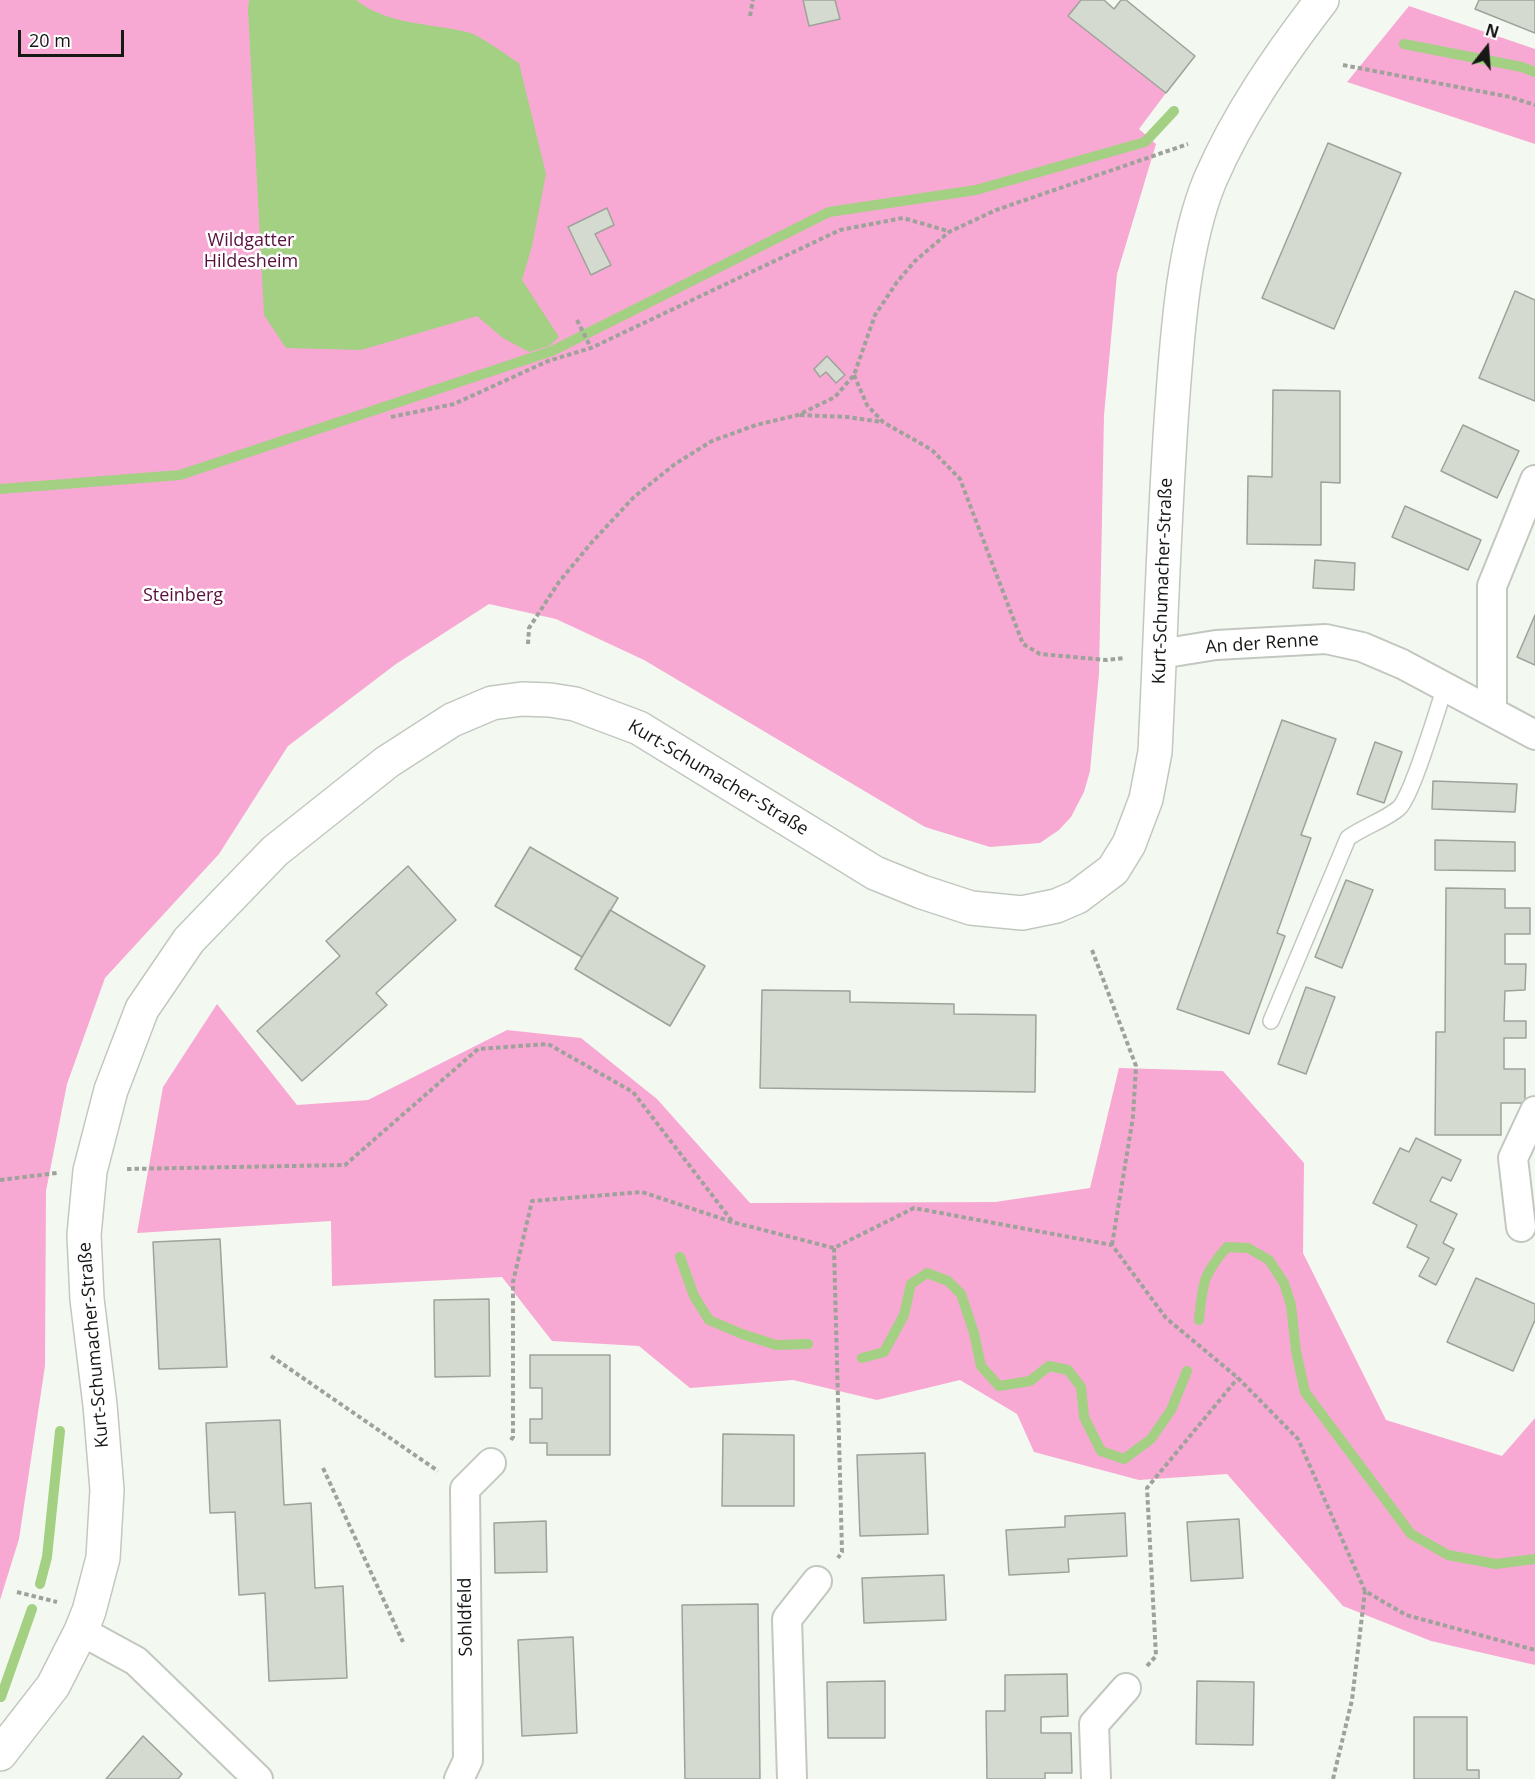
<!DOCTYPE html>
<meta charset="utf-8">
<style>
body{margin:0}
#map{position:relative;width:1535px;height:1779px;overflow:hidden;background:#f3f9f0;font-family:"Open Sans",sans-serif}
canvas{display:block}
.north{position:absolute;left:1457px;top:18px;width:60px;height:60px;-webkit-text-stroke:4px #fff;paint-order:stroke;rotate:17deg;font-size:16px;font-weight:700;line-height:24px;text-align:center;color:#161814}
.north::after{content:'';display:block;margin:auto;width:21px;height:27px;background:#161814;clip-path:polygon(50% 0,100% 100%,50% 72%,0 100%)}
.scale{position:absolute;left:18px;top:30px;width:106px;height:27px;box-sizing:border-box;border:3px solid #161814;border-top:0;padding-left:8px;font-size:18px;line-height:21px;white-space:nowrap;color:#161814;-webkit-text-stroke:4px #fff;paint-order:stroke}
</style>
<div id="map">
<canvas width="1535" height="1779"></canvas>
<div class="north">N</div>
<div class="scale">20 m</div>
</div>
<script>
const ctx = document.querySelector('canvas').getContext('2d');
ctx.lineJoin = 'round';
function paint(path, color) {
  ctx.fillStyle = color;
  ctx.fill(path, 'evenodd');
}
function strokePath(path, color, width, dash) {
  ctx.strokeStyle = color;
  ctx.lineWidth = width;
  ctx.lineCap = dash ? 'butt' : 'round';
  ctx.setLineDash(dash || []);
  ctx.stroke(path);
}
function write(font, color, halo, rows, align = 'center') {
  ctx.font = font + ' "Open Sans",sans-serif';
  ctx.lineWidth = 5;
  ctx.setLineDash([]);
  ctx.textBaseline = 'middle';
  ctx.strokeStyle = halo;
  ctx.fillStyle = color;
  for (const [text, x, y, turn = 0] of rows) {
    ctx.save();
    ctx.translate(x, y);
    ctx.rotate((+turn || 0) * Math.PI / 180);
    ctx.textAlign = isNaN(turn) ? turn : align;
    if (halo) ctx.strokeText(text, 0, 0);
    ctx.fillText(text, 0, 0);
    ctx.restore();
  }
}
const green = new Path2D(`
 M 0,0 L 1081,0 L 1069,16 L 1166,93 L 1139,129 L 1156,144 L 1117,274 L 1104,415 L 1099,674 L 1090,771 L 1084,792 L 1071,817 L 1059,830 L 1040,843 L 990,847 L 925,827 L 644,660 L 556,619 L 489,604 L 396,664 L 288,746 L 219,854 L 105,978 L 67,1084 L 46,1191 L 45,1366 L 19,1539 L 0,1600 Z
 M 1409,6 L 1535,49 L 1535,144 L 1347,82 Z
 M 217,1004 L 297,1105 L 368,1100 L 507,1030 L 581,1038 L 657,1099 L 750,1203 L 995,1202 L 1090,1188 L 1119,1068 L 1223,1071 L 1304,1163 L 1303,1253 L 1386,1420 L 1502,1456 L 1535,1418 L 1535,1665 L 1431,1641 L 1343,1606 L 1227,1474 L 1139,1480 L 1034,1452 L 1017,1414 L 960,1380 L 877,1400 L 793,1380 L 690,1388 L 639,1346 L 552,1341 L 502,1277 L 332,1286 L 331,1221 L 137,1233 L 163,1087 Z`);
const water = new Path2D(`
 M 249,0 L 356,0 C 388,25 429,23 467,32 C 480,35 506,55 519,63 L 546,174 L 532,246 L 522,280 L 559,337 L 549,346 L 529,352 L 503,338 L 477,316 L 361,350 L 286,348 L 264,315 L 248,9 Z`);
const stream = new Path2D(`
 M 1404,44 L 1522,67 L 1535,72
 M 0,489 L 180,475 L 552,351 L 829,212 L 976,190 L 1145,142 L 1174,111
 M 680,1257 L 694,1296 L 709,1320 L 742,1334 L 776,1345 L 808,1344
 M 1199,1320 C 1203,1283 1202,1276 1227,1247 L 1248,1248 L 1269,1260 L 1284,1283 L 1291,1305 L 1296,1351 L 1305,1392 L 1411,1534 L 1448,1555 L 1496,1564 L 1535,1559
 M 862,1358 L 884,1352 L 904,1315 L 911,1284 L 927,1273 L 948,1281 L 961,1294 L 974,1333 L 981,1366 L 999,1386 L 1030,1381 L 1049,1366 L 1068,1370 L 1081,1387 L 1084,1417 L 1101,1451 L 1124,1459 L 1151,1439 L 1171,1410 L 1187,1371
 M 40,1584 L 47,1557 L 60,1431
 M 1,1697 L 32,1609`);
const building = new Path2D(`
 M 803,0 L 835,0 L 840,19 L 809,26 Z
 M 1081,0 L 1104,0 L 1114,9 L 1121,0 L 1126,0 L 1195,56 L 1166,93 L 1068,16 Z
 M 1479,0 L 1535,0 L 1535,33 L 1475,9 Z
 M 1328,143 L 1401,173 L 1334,329 L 1262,298 Z
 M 607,208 L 614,225 L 595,234 L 611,265 L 591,275 L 568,227 Z
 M 1515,291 L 1535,300 L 1535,401 L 1479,378 Z
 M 827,356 L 845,375 L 836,383 L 826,372 L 820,377 L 814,369 Z
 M 1273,390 L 1340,391 L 1340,483 L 1321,482 L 1321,545 L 1247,544 L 1248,476 L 1272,477 Z
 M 1463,425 L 1519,451 L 1497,498 L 1441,471 Z
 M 1405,506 L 1481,540 L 1468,570 L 1392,537 Z
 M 1315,560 L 1355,563 L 1354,590 L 1313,588 Z
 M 1535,615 L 1535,665 L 1517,657 Z
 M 1282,720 L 1336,739 L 1301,835 L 1311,838 L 1277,933 L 1285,936 L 1249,1034 L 1177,1009 Z
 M 1375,742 L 1402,752 L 1384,803 L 1357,794 Z
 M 1433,781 L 1517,784 L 1515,812 L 1432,809 Z
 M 1435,840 L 1515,842 L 1515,871 L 1435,870 Z
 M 530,847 L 618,898 L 582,957 L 495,906 Z
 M 408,866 L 456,920 L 376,993 L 387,1005 L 302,1081 L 257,1031 L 340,956 L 326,941 Z
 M 1346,880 L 1373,890 L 1342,968 L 1315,957 Z
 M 1446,888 L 1505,889 L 1505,908 L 1530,908 L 1530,934 L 1505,934 L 1505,964 L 1526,964 L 1525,990 L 1505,991 L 1504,1021 L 1526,1021 L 1526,1038 L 1504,1038 L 1504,1069 L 1525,1069 L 1525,1103 L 1501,1103 L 1501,1135 L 1435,1135 L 1436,1032 L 1445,1032 Z
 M 610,910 L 705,966 L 670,1026 L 575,969 Z
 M 1306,987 L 1335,997 L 1306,1074 L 1278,1064 Z
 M 762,990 L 850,991 L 850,1002 L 954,1004 L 954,1014 L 1036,1015 L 1035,1092 L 760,1088 Z
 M 1416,1138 L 1461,1160 L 1451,1181 L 1442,1177 L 1430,1201 L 1457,1214 L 1443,1243 L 1454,1249 L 1436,1285 L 1419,1276 L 1429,1258 L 1407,1247 L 1417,1225 L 1373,1203 L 1400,1148 L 1409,1152 Z
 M 220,1239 L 227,1367 L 159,1369 L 153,1242 Z
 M 1476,1278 L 1535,1304 L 1535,1320 L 1513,1371 L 1447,1342 Z
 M 489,1299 L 490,1376 L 435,1377 L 434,1300 Z
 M 530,1355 L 610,1355 L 610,1455 L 547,1455 L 547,1443 L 530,1443 L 530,1419 L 542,1419 L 542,1388 L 530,1388 Z
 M 280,1420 L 284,1505 L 311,1503 L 315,1588 L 343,1586 L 347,1678 L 269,1681 L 265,1593 L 239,1595 L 235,1512 L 210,1513 L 206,1423 Z
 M 723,1434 L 794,1435 L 794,1506 L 722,1506 Z
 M 925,1453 L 928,1534 L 860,1536 L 857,1455 Z
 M 1125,1513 L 1127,1556 L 1068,1559 L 1069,1572 L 1009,1575 L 1006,1530 L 1065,1527 L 1065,1516 Z
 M 1239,1519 L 1243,1578 L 1191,1581 L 1187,1522 Z
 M 546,1521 L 547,1572 L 495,1573 L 494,1523 Z
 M 944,1575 L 946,1620 L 864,1623 L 862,1578 Z
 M 758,1604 L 760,1779 L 685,1779 L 682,1605 Z
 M 573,1637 L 577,1733 L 522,1736 L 518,1640 Z
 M 1067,1674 L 1068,1716 L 1041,1717 L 1041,1733 L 1071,1733 L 1072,1773 L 1045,1773 L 1045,1779 L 987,1779 L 986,1711 L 1005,1711 L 1005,1675 Z
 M 885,1681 L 885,1738 L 828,1738 L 827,1682 Z
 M 1197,1681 L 1254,1682 L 1253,1745 L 1196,1744 Z
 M 1414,1717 L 1467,1717 L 1467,1770 L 1479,1770 L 1479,1779 L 1414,1779 Z
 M 143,1736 L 182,1774 L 178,1779 L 106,1779 Z`);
const path = new Path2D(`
 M 750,16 L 753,0
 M 1343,65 L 1510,97 L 1535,105
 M 577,320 L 591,348
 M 854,375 L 867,405 L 883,422 L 932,450 L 960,479 L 1023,644 L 1040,654 L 1107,660 L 1125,658
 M 800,415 L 847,417 L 882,422
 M 391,417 L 454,404 L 548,361 L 591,348 L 840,230 L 903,218 L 948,231
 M 528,644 L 529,628 L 559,582 L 592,542 L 634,497 L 675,464 L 712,441 L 756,425 L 798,415 L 835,397 L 854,375 L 875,315 L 897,282 L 915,261 L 949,232 L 996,210 L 1188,144
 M 1092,950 L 1136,1066 L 1133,1117 L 1112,1245
 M 127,1169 L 345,1165 L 478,1049 L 548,1044 L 633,1092 L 732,1221
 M 0,1180 L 57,1173
 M 834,1248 L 842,1552 L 838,1558
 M 271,1356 L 438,1471
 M 511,1440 L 513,1437 L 513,1282 L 532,1201 L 642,1192 L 732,1222 L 834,1248 L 914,1208 L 1112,1245 L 1166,1318 L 1238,1378 L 1298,1439 L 1365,1591 L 1406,1615 L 1535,1650
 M 323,1468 L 403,1642
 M 17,1592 L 57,1602
 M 1147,1666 L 1156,1656 L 1147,1488 L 1238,1378
 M 1333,1779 L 1352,1700 L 1365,1591`);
const lane = new Path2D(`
 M 1271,1021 L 1348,838 C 1363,827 1387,819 1399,808 C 1413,794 1437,710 1445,687`);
const street = new Path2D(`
 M 1160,654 L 1216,645 L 1326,639 L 1362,647 L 1402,664 L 1535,735
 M 1492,712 L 1492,586 L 1535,480
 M 1521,1227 L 1513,1158 L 1535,1111
 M 81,1631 L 136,1661 L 258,1779
 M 459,1779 L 468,1760 L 465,1489 L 491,1463
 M 792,1779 L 787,1619 L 817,1581
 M 1096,1779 L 1094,1724 L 1126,1688`);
const secondary = new Path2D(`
 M 0,1754 L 53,1686 L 81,1631 L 89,1611 L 103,1558 L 107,1490 L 100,1405 L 87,1299 L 84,1235 L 90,1171 L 111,1090 L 142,1009 L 189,940 L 275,851 L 387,762 L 452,720 L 492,703 L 522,699 L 550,700 L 575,704 L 639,728 L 875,873 L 922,892 L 971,908 L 1022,913 L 1056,906 L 1077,897 L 1113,870 L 1129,844 L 1146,799 L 1155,752 C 1161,632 1164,513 1173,394 C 1178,327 1184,243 1210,180 C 1238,115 1279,56 1322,0`);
const parkNames = [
 ["Wildgatter",251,241],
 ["Hildesheim",251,262],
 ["Steinberg",183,596]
];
const streetNames = [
 ["Kurt-Schumacher-Straße",1163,581,-88],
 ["An der Renne",1262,644,-4],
 ["Kurt-Schumacher-Straße",718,778,31],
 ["Kurt-Schumacher-Straße",94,1345,-95],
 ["Sohldfeld",466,1617,-91]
];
paint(green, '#f8a9d3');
paint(water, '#a3d082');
strokePath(stream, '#a3d082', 10);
paint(building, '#d5dad1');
strokePath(building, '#9ea39a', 1.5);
strokePath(lane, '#c2c8bf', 18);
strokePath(street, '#c2c8bf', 32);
strokePath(secondary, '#c2c8bf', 36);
strokePath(path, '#9ea29b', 4, [4.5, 3]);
strokePath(lane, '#fff', 15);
strokePath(street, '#fff', 28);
strokePath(secondary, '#fff', 33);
write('18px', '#59103e', '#fff', parkNames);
write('18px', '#161814', '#fff', streetNames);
</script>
